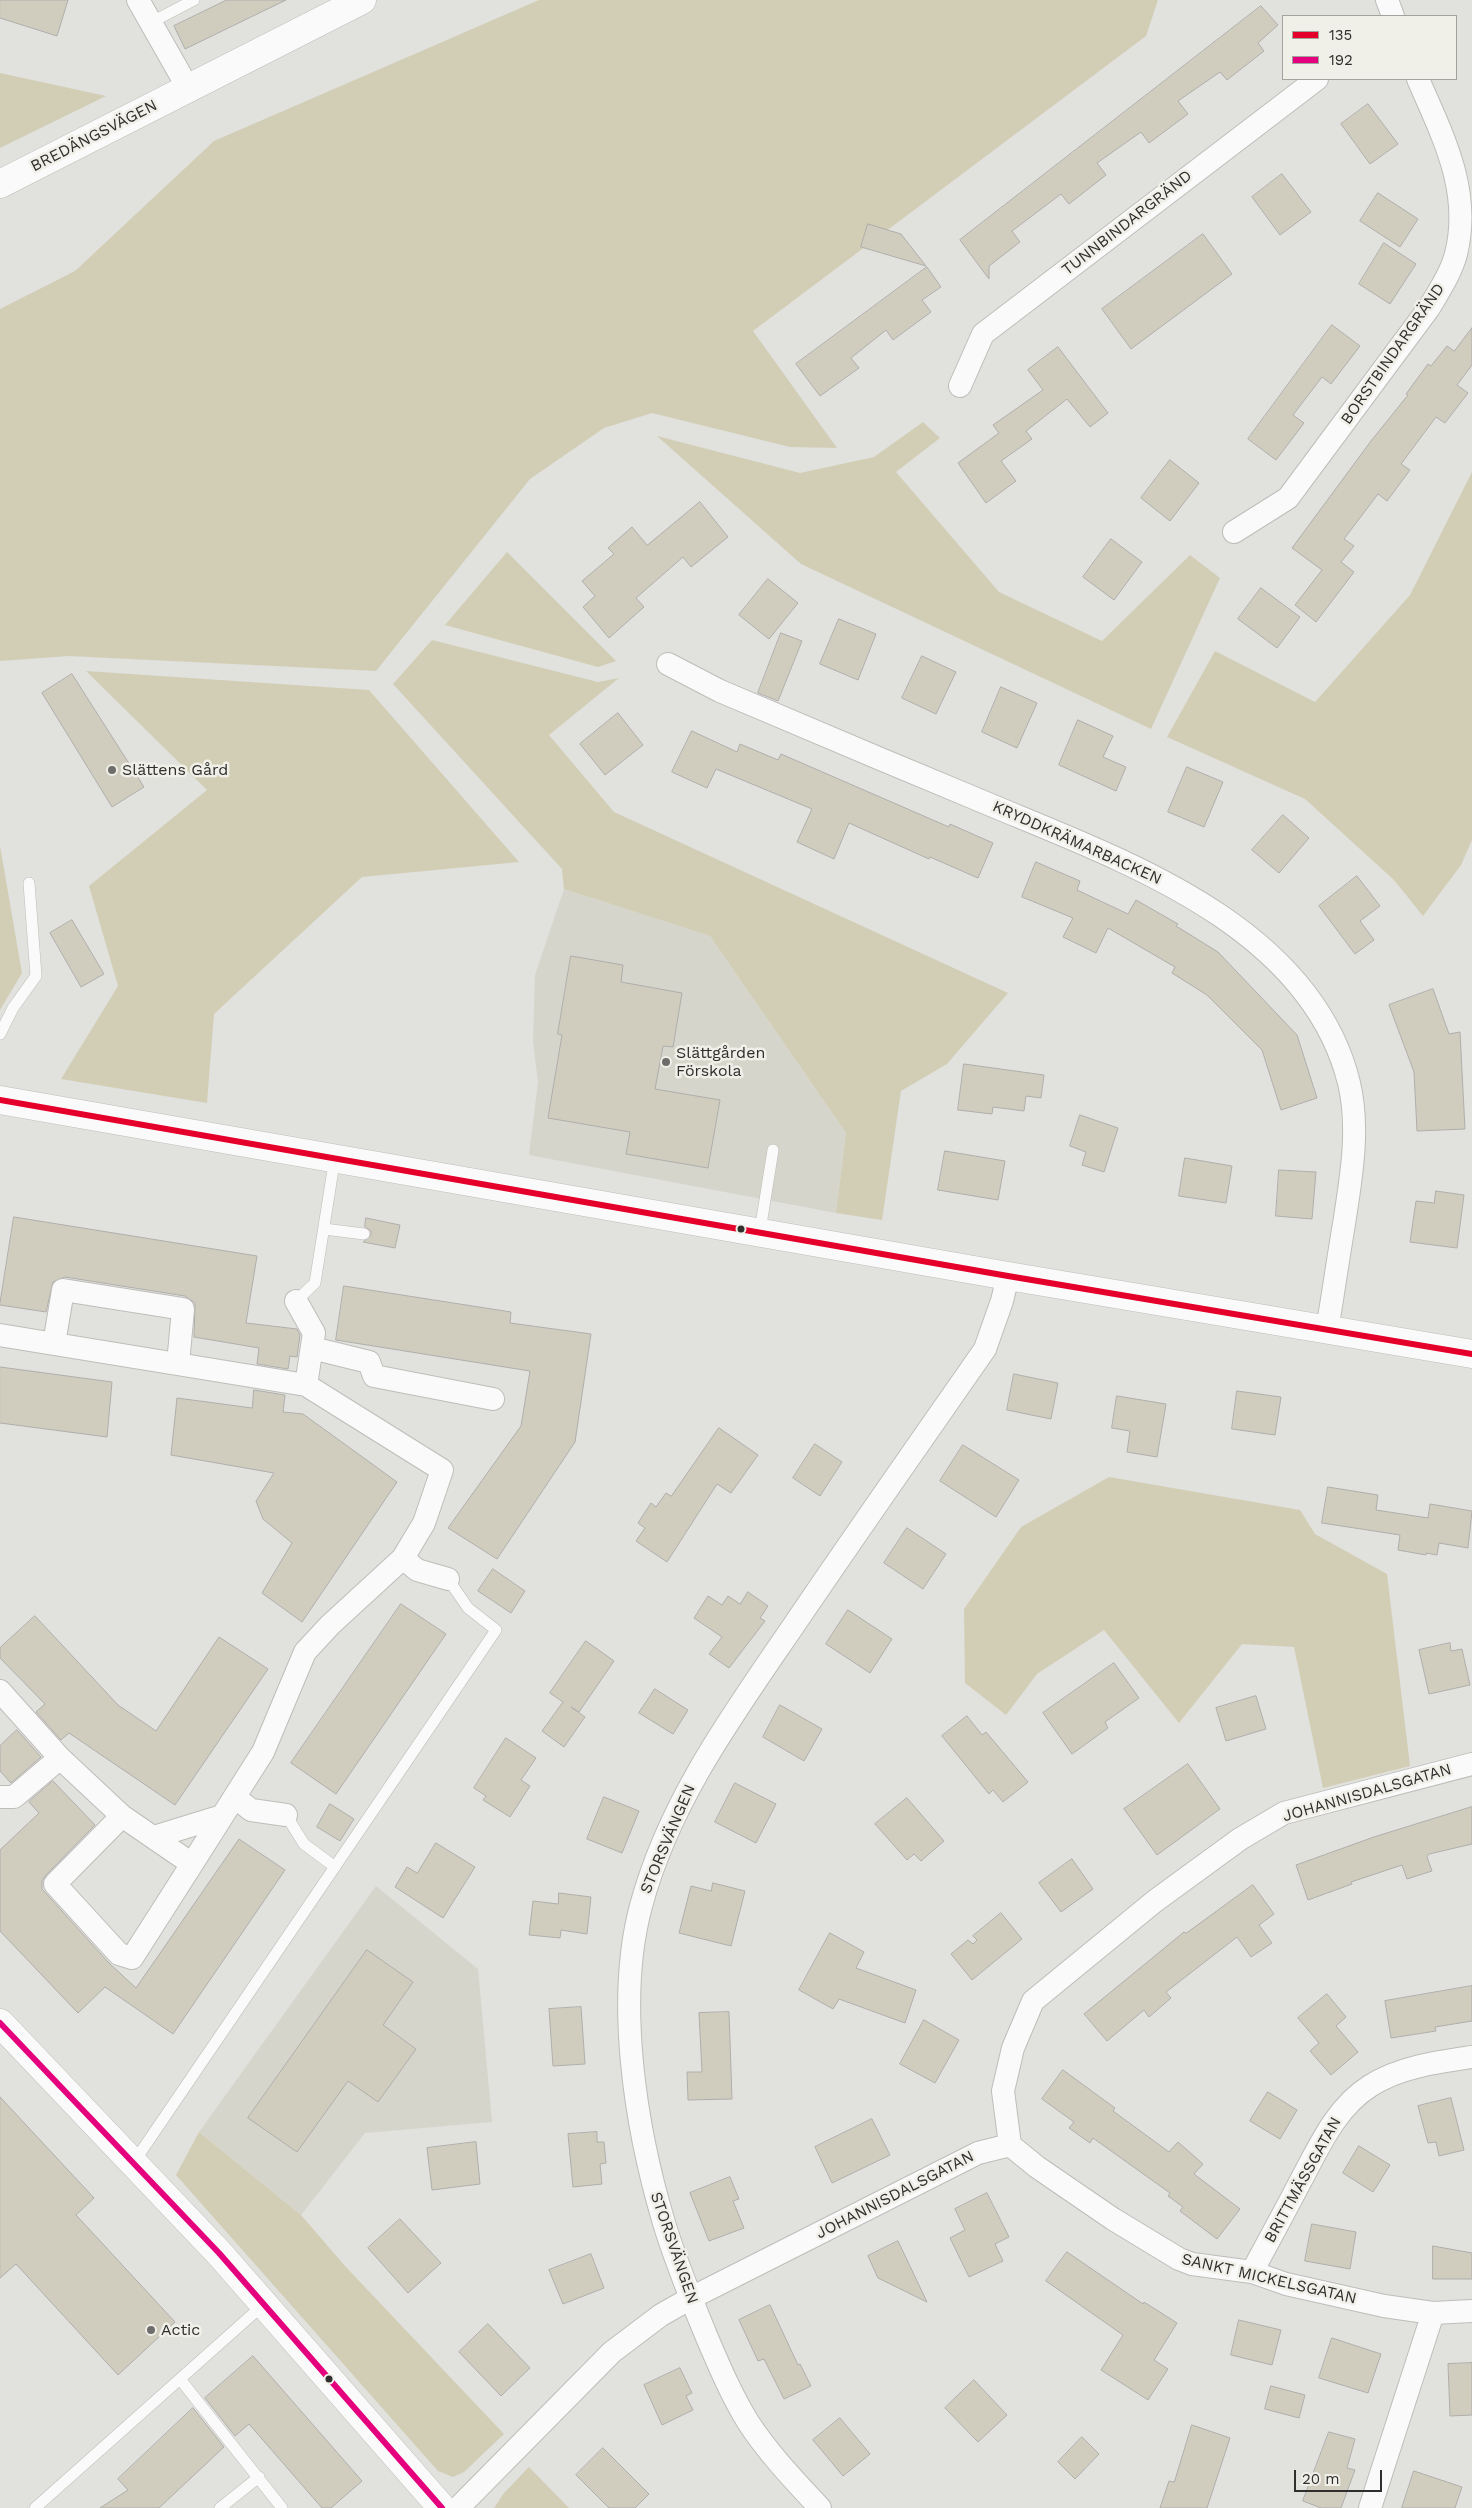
<!DOCTYPE html>
<meta charset="utf-8">
<style>
body{margin:0}
#map{position:relative;width:1472px;height:2508px;overflow:hidden;background:#e1e1dd;font-family:"Work Sans",sans-serif}
canvas{display:block}
.legend{position:absolute;left:1282px;top:15px;width:175px;height:65px;box-sizing:border-box;background:#f0efe8;border:1px solid #a3a29d;margin:0;padding:6px 9px;list-style:none;font-size:15px;color:#302f2d}
.legend li{display:flex;align-items:center;gap:10px;height:25px}
.legend b{width:25px;border:1px solid #a3a29d}
.scale{position:absolute;left:1294px;top:2470px;width:88px;height:22px;box-sizing:border-box;border:2px solid #302f2d;border-top:0;padding-left:6px;font-size:15px;line-height:18px;white-space:nowrap;color:#302f2d;-webkit-text-stroke:4px #f0efe8;paint-order:stroke}
</style>
<div id="map">
<canvas width="1472" height="2508"></canvas>
<ul class="legend">
<li><b style="height:6px;background:#e4002b"></b>135</li>
<li><b style="height:6px;background:#e5007d"></b>192</li>
</ul>
<div class="scale">20 m</div>
</div>
<script>
const ctx = document.querySelector('canvas').getContext('2d');
ctx.lineJoin = 'round';
function paint(path, color) {
  ctx.fillStyle = color;
  ctx.fill(path, 'evenodd');
}
function strokePath(path, color, width, dash) {
  ctx.strokeStyle = color;
  ctx.lineWidth = width;
  ctx.lineCap = dash ? 'butt' : 'round';
  ctx.setLineDash(dash || []);
  ctx.stroke(path);
}
function write(font, color, halo, rows, align = 'center') {
  ctx.font = font + ' "Work Sans",sans-serif';
  ctx.lineWidth = 5;
  ctx.setLineDash([]);
  ctx.textBaseline = 'middle';
  ctx.strokeStyle = halo;
  ctx.fillStyle = color;
  for (const [text, x, y, turn = 0] of rows) {
    ctx.save();
    ctx.translate(x, y);
    ctx.rotate((+turn || 0) * Math.PI / 180);
    ctx.textAlign = isNaN(turn) ? turn : align;
    if (halo) ctx.strokeText(text, 0, 0);
    ctx.fillText(text, 0, 0);
    ctx.restore();
  }
}
const built = new Path2D(`
 M 564,889 L 710,936 L 846,1133 L 836,1213 L 529,1155 L 538,1082 L 533,1042 L 535,975 Z
 M 376,1886 L 478,1969 L 492,2122 L 365,2133 L 301,2215 L 199,2132 Z`);
const green = new Path2D(`
 M 539,0 L 1158,0 L 1146,36 L 753,331 L 837,448 L 790,447 L 652,413 L 604,428 L 530,479 L 376,671 L 69,656 L 0,661 L 0,309 L 75,271 L 214,141 Z
 M 0,73 L 106,96 L 0,148 Z
 M 923,422 L 940,438 L 896,472 L 999,592 L 1102,641 L 1190,555 L 1220,578 L 1151,729 L 801,564 L 657,436 L 800,473 L 874,457 Z
 M 1472,472 L 1472,840 L 1461,865 L 1423,916 L 1394,880 L 1305,799 L 1167,737 L 1215,651 L 1315,702 L 1410,595 Z
 M 507,552 L 616,661 L 598,667 L 445,625 Z
 M 432,640 L 598,682 L 619,678 L 549,735 L 614,812 L 1008,993 L 947,1064 L 901,1091 L 882,1220 L 836,1213 L 846,1133 L 710,936 L 564,889 L 562,869 L 393,684 Z
 M 86,671 L 369,690 L 519,862 L 362,877 L 214,1014 L 207,1103 L 61,1079 L 118,986 L 89,886 L 207,790 Z
 M 0,846 L 22,973 L 0,1010 Z
 M 1109,1477 L 1300,1510 L 1315,1534 L 1387,1574 L 1410,1766 L 1323,1788 L 1294,1647 L 1242,1644 L 1179,1723 L 1104,1630 L 1037,1674 L 1006,1715 L 965,1683 L 964,1609 L 1021,1527 Z
 M 199,2132 L 301,2215 L 345,2266 L 504,2434 L 464,2472 L 453,2477 L 438,2471 L 176,2175 Z
 M 529,2467 L 569,2508 L 494,2508 L 504,2493 Z`);
const building = new Path2D(`
 M 0,0 L 68,0 L 57,36 L 0,18 Z
 M 227,0 L 286,0 L 185,49 L 174,26 Z
 M 1261,6 L 1278,25 L 1258,43 L 1264,51 L 1227,80 L 1220,72 L 1178,101 L 1188,114 L 1149,143 L 1141,132 L 1097,163 L 1106,175 L 1069,204 L 1061,194 L 1012,231 L 1020,242 L 989,266 L 989,279 L 960,240 Z
 M 1368,104 L 1398,144 L 1370,164 L 1341,124 Z
 M 1282,174 L 1311,212 L 1280,235 L 1252,197 Z
 M 1378,193 L 1418,219 L 1400,247 L 1360,221 Z
 M 868,224 L 901,234 L 926,266 L 861,247 Z
 M 1203,234 L 1232,274 L 1131,349 L 1102,309 Z
 M 1384,243 L 1416,264 L 1390,304 L 1359,284 Z
 M 927,267 L 941,287 L 922,300 L 931,312 L 893,340 L 886,330 L 851,358 L 859,368 L 820,396 L 796,364 Z
 M 1332,325 L 1360,346 L 1331,384 L 1322,377 L 1293,415 L 1304,423 L 1276,460 L 1248,439 Z
 M 1472,328 L 1472,365 L 1457,385 L 1468,393 L 1445,423 L 1436,417 L 1401,464 L 1410,470 L 1387,501 L 1378,494 L 1344,539 L 1354,546 L 1341,562 L 1354,572 L 1316,622 L 1295,605 L 1322,570 L 1292,548 L 1371,441 L 1408,395 L 1406,394 L 1428,364 L 1431,366 L 1447,346 L 1454,351 Z
 M 1058,347 L 1108,413 L 1090,427 L 1067,399 L 1026,431 L 1032,439 L 1001,461 L 1016,481 L 986,503 L 958,463 L 999,433 L 993,425 L 1043,390 L 1028,370 Z
 M 1170,460 L 1199,483 L 1170,521 L 1141,498 Z
 M 700,502 L 728,537 L 691,567 L 683,557 L 636,598 L 644,607 L 609,638 L 583,607 L 595,596 L 582,581 L 614,554 L 608,548 L 632,527 L 647,545 Z
 M 1111,539 L 1142,562 L 1114,600 L 1083,577 Z
 M 768,579 L 798,603 L 769,639 L 739,615 Z
 M 1261,588 L 1300,617 L 1277,648 L 1238,619 Z
 M 839,619 L 876,634 L 858,680 L 820,664 Z
 M 781,633 L 802,641 L 778,701 L 758,693 Z
 M 922,656 L 956,672 L 936,714 L 902,698 Z
 M 72,674 L 144,787 L 112,807 L 42,693 Z
 M 1001,687 L 1037,703 L 1017,748 L 982,732 Z
 M 618,713 L 643,745 L 605,775 L 580,744 Z
 M 1078,720 L 1113,736 L 1103,757 L 1126,767 L 1116,791 L 1059,765 Z
 M 692,731 L 737,752 L 740,744 L 778,760 L 781,754 L 949,827 L 950,824 L 993,843 L 978,878 L 930,857 L 929,859 L 849,823 L 834,859 L 797,842 L 812,809 L 716,769 L 707,788 L 672,772 Z
 M 1187,767 L 1223,782 L 1204,827 L 1168,812 Z
 M 1283,815 L 1309,838 L 1279,873 L 1252,850 Z
 M 1036,862 L 1080,881 L 1077,890 L 1128,914 L 1136,900 L 1178,924 L 1176,926 L 1218,952 L 1297,1035 L 1317,1098 L 1281,1110 L 1262,1050 L 1207,995 L 1172,973 L 1175,967 L 1108,928 L 1096,953 L 1063,937 L 1073,918 L 1022,897 Z
 M 1357,876 L 1380,906 L 1360,921 L 1374,940 L 1355,954 L 1319,906 Z
 M 72,920 L 104,974 L 81,987 L 50,933 Z
 M 571,956 L 623,965 L 621,982 L 682,993 L 673,1047 L 663,1046 L 655,1089 L 720,1100 L 708,1168 L 626,1154 L 630,1132 L 548,1118 L 562,1035 L 558,1034 Z
 M 1433,989 L 1449,1034 L 1460,1032 L 1465,1129 L 1417,1131 L 1414,1072 L 1389,1005 Z
 M 964,1064 L 1044,1075 L 1041,1098 L 1026,1096 L 1024,1111 L 993,1107 L 992,1114 L 958,1110 Z
 M 1080,1115 L 1118,1128 L 1104,1172 L 1082,1165 L 1086,1152 L 1070,1146 Z
 M 945,1151 L 1005,1161 L 998,1200 L 938,1190 Z
 M 1185,1158 L 1232,1166 L 1226,1203 L 1179,1196 Z
 M 1279,1170 L 1316,1172 L 1312,1219 L 1276,1216 Z
 M 1436,1191 L 1464,1195 L 1457,1248 L 1410,1242 L 1416,1201 L 1434,1203 Z
 M 14,1217 L 257,1256 L 246,1323 L 297,1329 L 300,1335 L 297,1357 L 290,1356 L 288,1369 L 257,1364 L 259,1348 L 194,1337 L 195,1303 L 185,1296 L 65,1277 L 53,1282 L 46,1312 L 0,1305 Z
 M 366,1218 L 400,1225 L 395,1248 L 363,1242 L 371,1235 L 371,1231 L 365,1227 Z
 M 344,1286 L 511,1312 L 510,1323 L 591,1334 L 575,1442 L 497,1559 L 448,1528 L 521,1426 L 530,1371 L 336,1340 Z
 M 0,1367 L 112,1382 L 107,1437 L 0,1423 Z
 M 1014,1374 L 1058,1383 L 1051,1419 L 1007,1410 Z
 M 254,1390 L 285,1395 L 283,1412 L 303,1414 L 397,1482 L 302,1622 L 262,1593 L 292,1543 L 263,1519 L 256,1501 L 274,1473 L 171,1455 L 177,1398 L 252,1408 Z
 M 1237,1391 L 1281,1397 L 1275,1435 L 1232,1429 Z
 M 1117,1396 L 1166,1404 L 1157,1457 L 1127,1452 L 1130,1431 L 1112,1428 Z
 M 719,1428 L 758,1455 L 731,1493 L 717,1484 L 667,1562 L 636,1541 L 645,1528 L 638,1523 L 651,1503 L 656,1507 L 666,1493 L 671,1496 Z
 M 815,1444 L 842,1462 L 820,1496 L 793,1478 Z
 M 963,1445 L 1019,1480 L 996,1517 L 940,1481 Z
 M 1328,1487 L 1378,1495 L 1376,1510 L 1428,1518 L 1430,1504 L 1472,1511 L 1468,1548 L 1439,1543 L 1437,1555 L 1426,1553 L 1426,1555 L 1398,1550 L 1400,1535 L 1322,1523 Z
 M 907,1528 L 946,1554 L 923,1589 L 884,1563 Z
 M 493,1569 L 525,1591 L 511,1613 L 478,1591 Z
 M 748,1592 L 768,1606 L 760,1618 L 765,1621 L 729,1668 L 709,1654 L 722,1637 L 694,1618 L 708,1596 L 722,1605 L 728,1596 L 740,1604 Z
 M 401,1604 L 446,1634 L 336,1794 L 291,1763 Z
 M 848,1610 L 892,1639 L 870,1673 L 826,1644 Z
 M 35,1616 L 118,1705 L 156,1731 L 219,1637 L 268,1669 L 175,1805 L 69,1733 L 61,1740 L 36,1712 L 45,1704 L 0,1658 L 0,1648 Z
 M 586,1641 L 614,1661 L 579,1712 L 571,1707 L 585,1717 L 564,1747 L 542,1731 L 563,1702 L 550,1693 Z
 M 1450,1643 L 1451,1651 L 1462,1649 L 1470,1685 L 1429,1694 L 1419,1650 Z
 M 1114,1663 L 1139,1698 L 1105,1722 L 1108,1728 L 1072,1754 L 1043,1713 Z
 M 655,1689 L 688,1710 L 673,1734 L 639,1713 Z
 M 1256,1696 L 1266,1729 L 1226,1741 L 1216,1708 Z
 M 780,1705 L 822,1729 L 804,1761 L 763,1737 Z
 M 967,1716 L 982,1735 L 986,1732 L 1028,1782 L 1003,1802 L 993,1790 L 989,1794 L 942,1736 Z
 M 17,1730 L 41,1757 L 11,1783 L 0,1771 L 0,1746 Z
 M 506,1738 L 536,1758 L 521,1780 L 530,1786 L 510,1817 L 483,1800 L 486,1796 L 474,1788 Z
 M 1188,1764 L 1220,1809 L 1157,1855 L 1124,1809 Z
 M 53,1781 L 95,1825 L 46,1875 L 42,1881 L 42,1889 L 109,1963 L 136,1988 L 239,1839 L 285,1870 L 173,2034 L 105,1987 L 78,2013 L 0,1931 L 0,1850 L 39,1813 L 29,1802 Z
 M 735,1783 L 776,1804 L 756,1843 L 715,1822 Z
 M 604,1797 L 639,1811 L 622,1853 L 587,1839 Z
 M 907,1798 L 944,1841 L 921,1861 L 914,1854 L 907,1860 L 875,1824 Z
 M 330,1804 L 354,1819 L 340,1841 L 317,1827 Z
 M 1472,1807 L 1472,1844 L 1429,1854 L 1427,1857 L 1432,1871 L 1407,1879 L 1402,1865 L 1351,1882 L 1352,1884 L 1308,1900 L 1296,1865 L 1374,1837 Z
 M 436,1843 L 475,1867 L 443,1918 L 395,1887 L 407,1867 L 417,1873 Z
 M 1072,1859 L 1093,1889 L 1061,1912 L 1039,1883 Z
 M 713,1883 L 745,1891 L 731,1946 L 679,1933 L 691,1886 L 711,1891 Z
 M 1253,1885 L 1274,1914 L 1259,1925 L 1272,1943 L 1251,1957 L 1237,1937 L 1166,1992 L 1171,1998 L 1149,2017 L 1144,2010 L 1107,2041 L 1084,2014 L 1184,1932 L 1186,1933 Z
 M 559,1893 L 591,1897 L 587,1934 L 561,1930 L 560,1938 L 529,1935 L 533,1901 L 558,1904 Z
 M 1001,1913 L 1022,1939 L 972,1980 L 951,1954 L 968,1940 L 973,1944 L 977,1940 L 973,1936 Z
 M 830,1933 L 864,1952 L 856,1968 L 916,1990 L 905,2023 L 839,1999 L 833,2009 L 799,1990 Z
 M 367,1950 L 413,1982 L 383,2025 L 416,2049 L 378,2102 L 348,2081 L 297,2152 L 248,2118 Z
 M 1472,1986 L 1472,2021 L 1435,2027 L 1436,2031 L 1391,2038 L 1385,2001 Z
 M 1327,1994 L 1346,2017 L 1336,2026 L 1358,2052 L 1331,2075 L 1310,2051 L 1319,2043 L 1298,2018 Z
 M 581,2007 L 585,2064 L 553,2066 L 549,2009 Z
 M 729,2012 L 732,2099 L 688,2100 L 687,2072 L 702,2072 L 699,2013 Z
 M 924,2020 L 959,2040 L 935,2083 L 900,2064 Z
 M 1063,2070 L 1115,2108 L 1113,2111 L 1169,2152 L 1178,2142 L 1203,2164 L 1194,2174 L 1240,2209 L 1217,2239 L 1180,2211 L 1183,2207 L 1168,2196 L 1170,2193 L 1093,2138 L 1090,2143 L 1069,2128 L 1074,2122 L 1042,2099 Z
 M 1268,2092 L 1297,2110 L 1280,2139 L 1250,2121 Z
 M 0,2097 L 94,2198 L 76,2215 L 175,2322 L 118,2375 L 16,2264 L 0,2278 Z
 M 1451,2098 L 1464,2150 L 1439,2156 L 1436,2142 L 1428,2143 L 1418,2106 Z
 M 872,2119 L 890,2155 L 832,2183 L 815,2147 Z
 M 597,2132 L 597,2142 L 604,2142 L 606,2163 L 600,2164 L 602,2184 L 573,2187 L 568,2134 Z
 M 476,2142 L 480,2184 L 432,2190 L 427,2148 Z
 M 1359,2146 L 1390,2165 L 1373,2192 L 1343,2173 Z
 M 730,2177 L 739,2199 L 733,2201 L 744,2228 L 709,2241 L 690,2193 Z
 M 987,2193 L 1009,2237 L 995,2244 L 1003,2261 L 969,2277 L 950,2238 L 965,2230 L 955,2209 Z
 M 400,2219 L 441,2263 L 408,2293 L 368,2248 Z
 M 1312,2224 L 1356,2232 L 1350,2269 L 1305,2261 Z
 M 898,2241 L 927,2302 L 878,2278 L 868,2256 Z
 M 1433,2246 L 1472,2253 L 1472,2279 L 1433,2279 Z
 M 1067,2252 L 1143,2304 L 1144,2302 L 1177,2323 L 1154,2360 L 1168,2369 L 1148,2400 L 1101,2370 L 1123,2335 L 1046,2281 Z
 M 591,2254 L 604,2288 L 563,2304 L 549,2270 Z
 M 770,2305 L 798,2365 L 800,2364 L 811,2386 L 784,2399 L 764,2359 L 758,2361 L 739,2320 Z
 M 1239,2320 L 1281,2330 L 1272,2365 L 1231,2355 Z
 M 488,2324 L 530,2368 L 501,2396 L 459,2352 Z
 M 1332,2338 L 1381,2354 L 1368,2393 L 1319,2378 Z
 M 253,2356 L 362,2481 L 331,2508 L 322,2508 L 249,2424 L 235,2436 L 205,2398 Z
 M 1472,2363 L 1472,2415 L 1450,2416 L 1448,2364 Z
 M 680,2368 L 692,2393 L 686,2396 L 693,2410 L 662,2425 L 644,2385 Z
 M 974,2380 L 1007,2415 L 978,2442 L 945,2408 Z
 M 1271,2386 L 1305,2395 L 1299,2418 L 1265,2409 Z
 M 193,2408 L 224,2447 L 159,2508 L 100,2508 L 128,2490 L 118,2479 Z
 M 840,2418 L 870,2454 L 843,2476 L 813,2440 Z
 M 1192,2425 L 1230,2438 L 1207,2508 L 1160,2508 L 1169,2481 L 1174,2482 Z
 M 1329,2432 L 1355,2439 L 1347,2468 L 1355,2470 L 1341,2508 L 1321,2508 L 1303,2501 Z
 M 1082,2437 L 1099,2454 L 1075,2479 L 1058,2462 Z
 M 603,2448 L 649,2494 L 635,2508 L 609,2508 L 576,2475 Z
 M 1414,2471 L 1462,2487 L 1455,2508 L 1402,2508 Z`);
const lane = new Path2D(`
 M 150,23 L 194,0
 M 0,1034 L 13,1008 L 36,976 L 29,883
 M 324,1229 L 364,1234
 M 760,1231 L 773,1150
 M 296,1301 L 315,1283 L 335,1157
 M 286,1815 L 304,1844 L 335,1867
 M 134,2162 L 496,1630 L 468,1608 L 448,1579
 M 180,2379 L 282,2508
 M 35,2508 L 263,2305
 M 220,2508 L 259,2477`);
const street = new Path2D(`
 M 138,0 L 188,88
 M 1387,0 L 1393,16
 M 960,386 L 983,334 L 1317,79
 M 1234,532 L 1288,498 L 1429,308 C 1439,291 1451,273 1456,254 C 1472,190 1442,135 1418,79
 M 668,664 L 720,691 C 805,727 889,763 974,798 C 1110,856 1309,920 1349,1083 C 1360,1129 1351,1178 1344,1224 C 1338,1259 1333,1295 1327,1330
 M 296,1301 L 314,1333 L 306,1385
 M 0,1335 L 306,1385 L 442,1470 L 424,1523 L 403,1558 L 330,1625 L 305,1652 L 263,1752 L 192,1864 L 122,1816 L 60,1758 L 0,1691
 M 54,1344 L 63,1290 L 183,1309 L 178,1364
 M 312,1348 L 369,1362 L 374,1376 L 493,1399
 M 403,1558 L 417,1570 L 448,1579
 M 0,1797 L 14,1797 L 60,1758
 M 235,1797 L 251,1810 L 286,1815
 M 122,1816 L 55,1884 L 119,1954 L 132,1958 L 192,1864
 M 154,1837 L 222,1816
 M 1010,2145 L 1037,2167 L 1113,2219 L 1179,2259 L 1192,2264 L 1252,2272 L 1286,2284 L 1384,2306 L 1433,2313 L 1472,2311
 M 1252,2272 C 1268,2242 1284,2213 1299,2184 C 1318,2149 1335,2108 1370,2086 C 1399,2067 1438,2062 1472,2057
 M 458,2508 L 612,2352 L 661,2315 L 691,2298 L 978,2153 L 1010,2145 L 1003,2091 L 1013,2048 L 1033,2001 L 1155,1901 L 1240,1839 L 1284,1813 L 1472,1764
 M 820,2508 C 795,2481 768,2453 748,2422 C 732,2396 720,2368 708,2340 C 692,2301 676,2263 664,2223 C 636,2129 615,2002 641,1906 C 669,1801 734,1713 794,1625 C 857,1532 921,1441 985,1349 L 1002,1301 L 1008,1276
 M 1370,2508 L 1433,2313`);
const secondary = new Path2D(`
 M 0,184 L 362,0
 M 0,1100 L 1008,1276 L 1472,1354
 M 0,2023 L 219,2253 L 442,2508`);
const bus1 = new Path2D(`
 M 0,1100 L 1008,1276 L 1472,1354`);
const bus2 = new Path2D(`
 M 0,2023 L 219,2253 L 442,2508`);
const markers = [
 [112,770,5,"#6e6d6b"],
 [666,1062,5,"#6e6d6b"],
 [741,1229,4.5,"#302f2d"],
 [151,2330,5,"#6e6d6b"],
 [329,2379,4.5,"#302f2d"]
];
const streetNames = [
 ["BREDÄNGSVÄGEN",94,136,-27],
 ["TUNNBINDARGRÄND",1127,223,-38],
 ["BORSTBINDARGRÄND",1393,354,-55],
 ["KRYDDKRÄMARBACKEN",1077,843,24],
 ["JOHANNISDALSGATAN",1367,1793,-16],
 ["STORSVÄNGEN",668,1839,-67],
 ["BRITTMÄSSGATAN",1303,2180,-61],
 ["JOHANNISDALSGATAN",895,2195,-27],
 ["STORSVÄNGEN",674,2248,71],
 ["SANKT MICKELSGATAN",1269,2279,13]
];
const poiNames = [
 ["Slättens Gård",122,770],
 ["Slättgården",676,1053],
 ["Förskola",676,1071],
 ["Actic",161,2330]
];
paint(built, '#d6d5cb');
paint(green, '#d2ceb6');
paint(building, '#d0cdbf');
strokePath(building, '#afaeac', 1);
strokePath(lane, '#bebdba', 12);
strokePath(street, '#bebdba', 24);
strokePath(secondary, '#bebdba', 29);
strokePath(lane, '#fafafa', 11);
strokePath(street, '#fafafa', 22);
strokePath(secondary, '#fafafa', 28);
strokePath(bus1, '#e4002b', 6);
strokePath(bus2, '#e5007d', 6);
for (const [x, y, r, color] of markers) {
  const dot = new Path2D();
  dot.arc(x, y, r, 0, 2 * Math.PI);
  ctx.fillStyle = color;
  ctx.fill(dot);
  strokePath(dot, '#f0efe8', 2);
}
write('16px', '#302f2d', '#f0efe8', streetNames);
write('16px', '#302f2d', '#f0efe8', poiNames, 'left');
</script>
